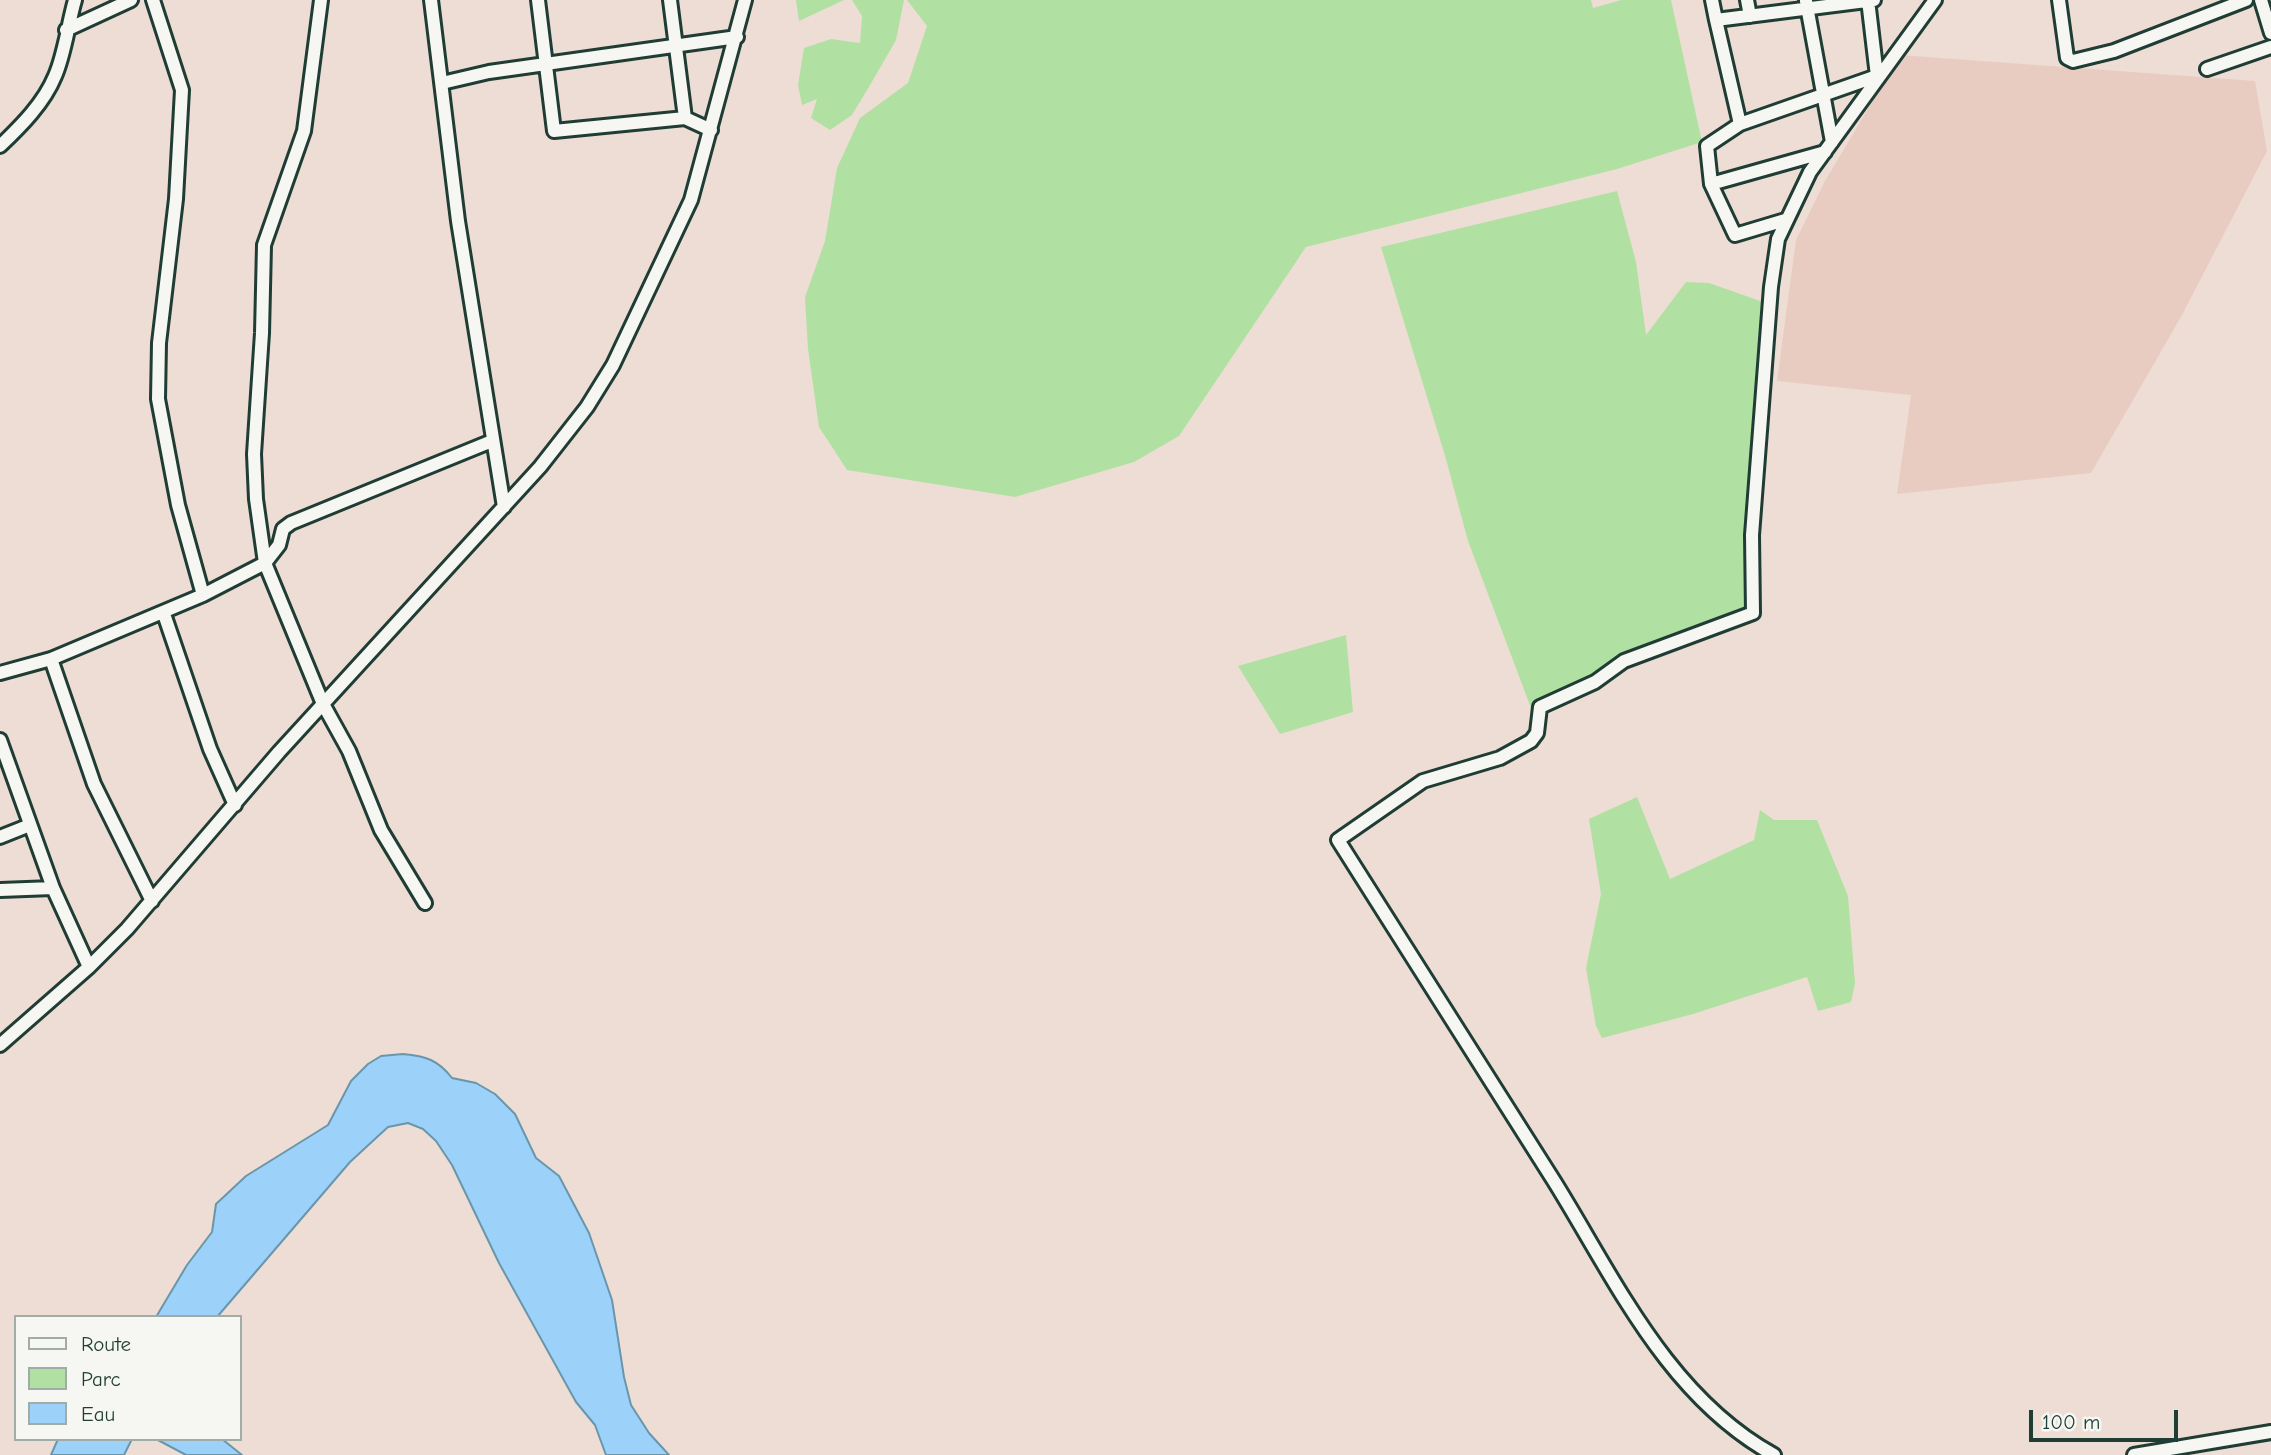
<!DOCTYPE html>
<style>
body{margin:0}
#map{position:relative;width:2271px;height:1455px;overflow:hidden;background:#eeddd5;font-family:"Comic Neue",sans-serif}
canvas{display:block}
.legend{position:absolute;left:14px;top:1315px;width:228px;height:126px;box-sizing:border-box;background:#f6f6f2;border:2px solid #a0aca6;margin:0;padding:9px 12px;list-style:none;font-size:21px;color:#1f3d34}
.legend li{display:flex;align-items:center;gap:14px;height:35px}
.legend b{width:35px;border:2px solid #a0aca6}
.scale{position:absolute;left:2029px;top:1410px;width:149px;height:32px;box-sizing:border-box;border:4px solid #1f3d34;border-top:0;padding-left:9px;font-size:21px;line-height:24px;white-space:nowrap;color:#1f3d34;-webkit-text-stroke:5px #f6f6f2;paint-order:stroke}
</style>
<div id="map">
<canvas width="2271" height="1455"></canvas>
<ul class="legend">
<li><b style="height:9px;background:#f6f6f2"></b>Route</li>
<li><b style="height:19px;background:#b0e1a2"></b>Parc</li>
<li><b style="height:19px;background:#9cd1fa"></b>Eau</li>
</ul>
<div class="scale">100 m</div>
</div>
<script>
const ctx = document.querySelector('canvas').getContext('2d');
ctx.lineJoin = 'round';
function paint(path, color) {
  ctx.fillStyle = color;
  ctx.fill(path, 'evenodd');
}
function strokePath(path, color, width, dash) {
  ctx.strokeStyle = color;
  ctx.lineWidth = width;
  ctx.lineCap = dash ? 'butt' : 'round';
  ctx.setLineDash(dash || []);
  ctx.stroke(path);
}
const built = new Path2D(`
 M 1900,55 L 2255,81 L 2267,151 L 2182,315 L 2091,473 L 1897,494 L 1911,395 L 1777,381 L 1796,240 L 1825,181 Z`);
const green = new Path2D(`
 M 796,0 L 844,0 L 799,21 Z
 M 852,0 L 904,0 L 896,40 L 873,80 L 852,115 L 830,130 L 811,118 L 817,99 L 802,105 L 798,85 L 804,48 L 831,39 L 860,43 L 862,16 Z
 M 907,0 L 1591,0 L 1593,8 L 1621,0 L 1671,0 L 1702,142 L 1617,169 L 1306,247 L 1179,436 L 1134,462 L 1015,497 L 847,470 L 819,427 L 808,349 L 805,297 L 825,241 L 837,168 L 860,118 L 908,83 L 927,26 Z
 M 1617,191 L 1636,262 L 1646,335 L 1686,282 L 1709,283 L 1766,303 L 1765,351 L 1746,519 L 1750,612 L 1531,708 L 1468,541 L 1446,459 L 1381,247 Z
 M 1346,635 L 1353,712 L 1280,734 L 1238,666 Z
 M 1637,797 L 1670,879 L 1754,840 L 1760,810 L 1774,820 L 1817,820 L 1848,896 L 1855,983 L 1851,1002 L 1818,1011 L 1807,977 L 1693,1014 L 1602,1038 L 1596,1026 L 1586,968 L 1601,894 L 1589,819 Z`);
const water = new Path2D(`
 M 403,1054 C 426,1056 438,1060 452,1078 L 476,1083 L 495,1094 L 515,1114 L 536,1158 L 559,1176 L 589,1233 L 612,1300 L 624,1377 L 631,1405 L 649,1433 L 669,1455 L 606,1455 L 595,1425 L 576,1402 L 499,1263 L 452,1165 L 436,1141 L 423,1129 L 408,1123 L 388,1127 L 350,1162 L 217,1317 L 156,1317 L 187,1265 L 212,1232 L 216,1204 L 246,1176 L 328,1125 L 351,1081 L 368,1064 L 381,1056 Z
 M 58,1439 L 132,1439 L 124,1455 L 51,1455 Z
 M 156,1439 L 222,1439 L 242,1455 L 186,1455 Z`);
const minor = new Path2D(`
 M 153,0 L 182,90 L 176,199 L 159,343 L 158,399 L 178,505 L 203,595
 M 321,0 L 304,131 L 264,245 L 262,333 L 254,454 L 256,499 L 265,563 L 323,704 L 349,751 L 381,830 L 425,903
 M 431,0 L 458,221 L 504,507
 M 538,0 L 554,131 L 685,118
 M 670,0 L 685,118 L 711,130
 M 1712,0 L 1716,20 L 1874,0
 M 1747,0 L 1750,16
 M 2059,0 L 2067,58 L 2073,61 L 2114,51 L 2246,0
 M 2261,0 L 2271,33
 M 1806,1 L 1832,142
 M 1716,20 L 1740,124
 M 66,30 L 131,0
 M 2207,69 L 2271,47
 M 442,83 L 489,72 L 737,37
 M 0,146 C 21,126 44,103 55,76 C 65,53 68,24 75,0
 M 1711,184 L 1825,152
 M 1785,220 L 1735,235 L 1711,184 L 1707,146 L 1740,124 L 1877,76 L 1868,0
 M 164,614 L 210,749 L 235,805
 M 51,659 L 94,784 L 152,901
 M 0,673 L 51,659 L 203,595 L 265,563 L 279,545 L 283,529 L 291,523 L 492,441
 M 0,740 L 53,888 L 89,967
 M 0,837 L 30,825
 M 0,890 L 53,888
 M 0,1045 L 89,967 L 127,929 L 279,752 L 540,467 L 587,407 L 613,365 L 691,200 L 745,0
 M 1774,1455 C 1667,1396 1615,1279 1554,1181 C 1482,1067 1410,954 1338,840 L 1423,781 L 1500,758 L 1531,741 L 1537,733 L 1540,707 L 1595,682 L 1624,661 L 1753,613 L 1752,535 L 1771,287 L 1778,239 L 1810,172 L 1935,0
 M 2134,1455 L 2271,1432`);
paint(built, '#e8ccc1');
paint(green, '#b0e1a2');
paint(water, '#9cd1fa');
strokePath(water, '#6a96ab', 2);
strokePath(minor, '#1f3d34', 18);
strokePath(minor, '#f6f6f2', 12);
</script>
